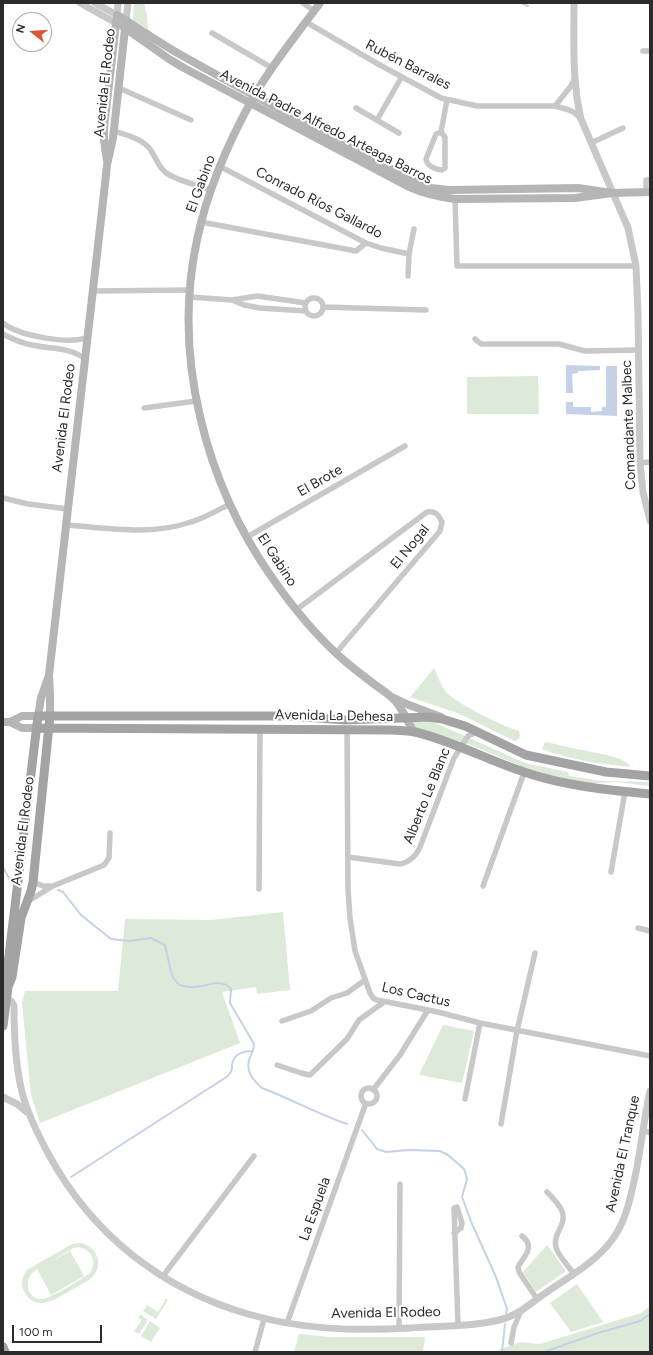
<!DOCTYPE html>
<meta charset="utf-8">
<style>
body{margin:0}
#map{position:relative;width:653px;height:1355px;overflow:hidden;background:#fff;font-family:Figtree,sans-serif}
canvas{display:block}
.frame{position:absolute;inset:0;border:4px solid #2b2b2b;pointer-events:none}
.north{position:absolute;left:12px;top:12px;width:40px;height:40px;box-sizing:border-box;background:#fff;border:1px solid #aaa;border-radius:50%;rotate:287deg;font-size:11px;font-weight:700;line-height:16px;text-align:center;color:#2b2b2b}
.north::after{content:'';display:block;margin:auto;width:14px;height:18px;background:#da5736;clip-path:polygon(50% 0,100% 100%,50% 72%,0 100%)}
.scale{position:absolute;left:12px;top:1325px;width:90px;height:18px;box-sizing:border-box;border:2px solid #2b2b2b;border-top:0;padding-left:5px;font-size:12px;line-height:14px;white-space:nowrap;color:#2b2b2b;-webkit-text-stroke:3px #fff;paint-order:stroke}
</style>
<div id="map">
<canvas width="653" height="1355"></canvas>
<div class="frame"></div>
<div class="north">N</div>
<div class="scale">100 m</div>
</div>
<script>
const ctx = document.querySelector('canvas').getContext('2d');
ctx.lineJoin = 'round';
function paint(path, color) {
  ctx.fillStyle = color;
  ctx.fill(path, 'evenodd');
}
function strokePath(path, color, width, dash) {
  ctx.strokeStyle = color;
  ctx.lineWidth = width;
  ctx.lineCap = dash ? 'butt' : 'round';
  ctx.setLineDash(dash || []);
  ctx.stroke(path);
}
function write(font, color, halo, rows, align = 'center') {
  ctx.font = font + ' Figtree,sans-serif';
  ctx.lineWidth = 4;
  ctx.setLineDash([]);
  ctx.textBaseline = 'middle';
  ctx.strokeStyle = halo;
  ctx.fillStyle = color;
  for (const [text, x, y, turn = 0] of rows) {
    ctx.save();
    ctx.translate(x, y);
    ctx.rotate((+turn || 0) * Math.PI / 180);
    ctx.textAlign = isNaN(turn) ? turn : align;
    if (halo) ctx.strokeText(text, 0, 0);
    ctx.fillText(text, 0, 0);
    ctx.restore();
  }
}
const green = new Path2D(`
 M 134,3 L 144,3 L 147,15 L 148,29 L 133,20 Z
 M 538,376 L 539,414 L 467,414 L 467,377 Z
 M 434,668 C 438,676 441,687 447,693 C 458,704 504,727 519,731 L 520,736 L 518,740 L 514,741 L 460,714 L 410,697 Z
 M 409,721 L 431,721 L 525,763 L 568,772 L 569,776 L 601,781 L 650,782 L 650,786 L 616,782 L 587,784 L 552,777 L 523,767 L 466,743 L 416,730 Z
 M 545,742 C 557,744 569,748 582,750 C 594,753 625,756 631,767 C 601,764 570,760 542,749 Z
 M 283,912 L 290,990 L 257,994 L 256,987 L 222,992 L 240,1043 L 40,1123 L 31,1095 L 22,1003 L 25,991 L 118,991 L 125,919 L 211,920 Z
 M 443,1025 L 474,1031 L 462,1083 L 419,1075 Z
 M 80,1243 C 95,1245 104,1262 94,1275 C 89,1281 80,1285 73,1289 C 59,1297 37,1314 25,1293 C 20,1285 22,1277 27,1270 L 72,1244 ZM 78,1247 C 86,1248 92,1253 93,1261 C 94,1265 92,1269 90,1273 C 86,1277 50,1298 44,1299 C 26,1301 22,1278 37,1269 L 51,1295 L 84,1276 L 70,1251 L 49,1263 L 73,1248 Z
 M 547,1245 L 566,1271 L 536,1292 L 523,1272 Z
 M 577,1284 L 603,1322 L 571,1332 L 550,1303 Z
 M 166,1298 L 168,1300 L 156,1319 L 143,1311 L 147,1305 L 158,1312 Z
 M 650,1306 L 650,1352 L 493,1352 L 520,1342 L 540,1344 L 641,1313 Z
 M 140,1314 L 148,1320 L 139,1334 L 134,1331 L 142,1320 L 138,1318 Z
 M 150,1321 L 160,1328 L 151,1342 L 141,1336 Z
 M 299,1334 L 330,1337 L 425,1337 L 423,1352 L 294,1352 Z`);
const water = new Path2D(`
 M 566,365 L 600,366 L 600,370 L 578,371 L 578,373 L 572,374 L 573,393 L 566,393 Z
 M 606,366 L 617,366 L 617,416 L 566,414 L 566,402 L 573,402 L 573,407 L 591,407 L 591,412 L 602,411 L 602,407 L 606,407 Z`);
const stream = new Path2D(`
 M 521,3 L 528,6
 M 3,867 L 10,880
 M 58,890 L 63,892 L 81,915 L 111,939 L 129,941 L 151,938 L 165,945 L 172,976 L 179,985 C 183,986 187,987 192,987 C 206,988 219,976 231,989 L 230,1003 L 254,1044 C 254,1052 251,1053 249,1060 C 246,1072 253,1080 262,1088 C 291,1099 318,1114 347,1124
 M 362,1130 L 377,1149 L 386,1152 L 409,1150 L 440,1151 L 448,1155 L 464,1169 L 467,1179 L 462,1197 L 472,1224 L 496,1277 L 507,1309 L 506,1313
 M 71,1177 L 228,1076 C 235,1067 230,1069 233,1061 C 236,1053 246,1051 253,1051
 M 502,1352 L 505,1324
 M 544,1352 L 598,1333 L 640,1321 L 650,1314`);
const minor = new Path2D(`
 M 303,3 L 314,11
 M 306,22 L 378,64 L 441,98 L 477,106 L 555,106 L 569,110 L 575,113 L 581,119
 M 212,33 L 272,68
 M 643,51 L 650,51
 M 119,88 L 191,120
 M 555,106 L 571,86 L 575,77
 M 356,108 L 399,133
 M 377,120 L 401,78
 M 114,131 C 126,135 141,138 150,149 C 155,156 158,166 165,172 C 175,180 199,186 211,190
 M 441,132 L 445,137 L 445,168 L 442,170 C 435,169 427,167 426,159 L 436,134 L 441,132 L 447,100
 M 591,143 L 623,128
 M 221,167 L 366,243 L 381,248 L 409,254 L 414,229
 M 646,192 L 646,180 L 650,180
 M 455,199 L 457,266 L 636,266
 M 201,222 L 356,251 L 366,243
 M 408,276 L 409,254
 M 93,291 L 190,290
 M 190,297 L 232,300 L 244,305 L 260,308 L 305,311
 M305 307a9 9 0 1 1 18 0a9 9 0 1 1-18 0Z
 M 232,300 L 257,296 L 306,303
 M 323,307 L 426,310
 M 3,323 C 19,336 70,345 88,337
 M 3,334 C 12,339 21,343 32,345 C 50,349 70,347 85,359
 M 475,339 L 481,344 L 559,344 L 585,351 L 639,350
 M 144,408 L 196,401
 M 640,463 L 650,462
 M 3,498 L 28,504 L 68,509
 M 66,525 C 108,528 151,536 191,522 C 205,518 218,510 230,504
 M 247,537 L 405,446
 M 296,610 L 427,512 C 436,511 438,514 442,522 L 440,531 L 336,653
 M 347,729 L 348,889 L 350,918 L 355,951 L 370,993 L 373,998 L 377,1000 L 438,1012 L 480,1023 L 650,1056
 M 348,857 L 400,864 C 410,862 416,856 420,847 L 454,758 L 468,736 L 477,732
 M 611,872 L 625,792
 M 33,882 L 43,886 L 53,886
 M 483,886 L 524,773
 M 259,889 L 260,729
 M 27,902 L 53,886 L 104,865 L 109,858 L 110,833
 M 638,928 L 650,931
 M 282,1021 L 311,1011 L 331,998 L 347,993 L 365,980
 M 277,1065 L 301,1073 L 310,1075 L 347,1039 L 359,1020 L 384,1002
 M361 1096a8 8 0 1 1 16 0a8 8 0 1 1-16 0Z
 M 373,1090 L 400,1055 L 428,1010
 M 465,1099 L 480,1023
 M 501,1124 L 517,1031 L 535,953
 M 644,1130 L 650,1133
 M 547,1192 C 552,1197 558,1203 561,1209 C 569,1224 552,1233 556,1247 C 558,1256 568,1265 573,1273
 M 454,1233 L 461,1228 L 462,1223 L 457,1207 L 454,1208 L 458,1325
 M 522,1236 C 536,1247 524,1256 518,1267 L 519,1272 L 537,1299
 M 163,1276 L 254,1156
 M 287,1323 L 366,1103
 M 399,1329 L 400,1184
 M 511,1343 L 514,1327 L 521,1311
 M 255,1352 L 264,1319`);
const tertiary = new Path2D(`
 M 80,3 L 116,23
 M 95,3 L 117,15 L 118,3
 M 574,3 C 574,42 572,82 581,119 L 628,228 L 636,266 L 638,314 L 640,463 L 643,492 L 650,521
 M 126,20 L 128,3
 M 7,998 L 12,1002 L 14,1006 C 14,1035 15,1064 22,1092 C 28,1115 38,1135 49,1155 C 92,1234 161,1289 248,1314 C 302,1330 356,1331 411,1328 C 441,1326 473,1327 503,1319 C 518,1315 531,1303 544,1294 C 567,1278 595,1263 612,1240 C 626,1221 630,1199 635,1177 C 641,1148 644,1119 650,1091
 M 3,1097 L 17,1104 L 28,1113`);
const secondary = new Path2D(`
 M 320,3 C 298,33 273,63 254,96 C 230,139 207,191 197,240 C 172,356 205,483 273,579 C 292,606 314,633 338,655 C 350,666 362,675 374,684 C 382,690 391,695 397,703 C 404,712 408,723 414,732
 M 122,26 L 169,59 L 184,68 L 409,187 C 424,194 439,197 455,199 L 575,198 L 612,193 L 650,192
 M 107,161 L 104,140 L 104,127 L 117,15 C 139,28 159,43 181,55 C 261,100 341,143 422,185 L 431,188 L 449,190 L 578,188 L 612,193
 M 394,698 L 409,705 L 441,717
 M 50,716 L 50,695 L 49,675 L 104,193 L 107,165 L 113,138 L 126,20
 M 3,722 L 10,722 L 22,716 L 38,716 L 41,698 L 48,678
 M 10,722 L 22,728 L 37,728`);
const primary = new Path2D(`
 M 37,728 L 391,730 C 399,730 407,731 415,732 C 453,741 487,760 524,772 C 565,786 607,790 650,794
 M 8,987 L 7,972 L 38,716 L 291,716 L 345,720 L 429,717 L 442,719 L 465,726 L 526,755 L 606,772 L 650,776
 M 3,1026 L 8,987 L 12,977 L 21,918 L 31,891 L 33,882 L 50,716
 M 3,1347 L 5,1352`);
const streetNames = [
 ["Rubén Barrales",408,65,27],
 ["Avenida El Rodeo",105,83,-84],
 ["Avenida Padre Alfredo Arteaga Barros",326,127,27],
 ["El Gabino",201,184,-70],
 ["Conrado Ríos Gallardo",319,203,27],
 ["Avenida El Rodeo",64,418,-83],
 ["Comandante Malbec",629,425,-92],
 ["El Brote",320,481,-30],
 ["El Nogal",410,547,-51],
 ["El Gabino",277,560,57],
 ["Avenida La Dehesa",334,716,1],
 ["Alberto Le Blanc",427,796,-68],
 ["Avenida El Rodeo",23,831,-83],
 ["Los Cactus",416,995,13],
 ["Avenida El Tranque",623,1154,-78],
 ["La Espuela",315,1209,-70],
 ["Avenida El Rodeo",386,1313,-1]
];
paint(green, '#dde9d9');
paint(water, '#c6d1e8');
strokePath(stream, '#c6d1e8', 2);
strokePath(minor, '#c8c8c8', 5.5);
strokePath(tertiary, '#c8c8c8', 7);
strokePath(secondary, '#b5b5b5', 8);
strokePath(primary, '#a3a3a3', 9);
write('14px', '#2b2b2b', '#fff', streetNames);
</script>
